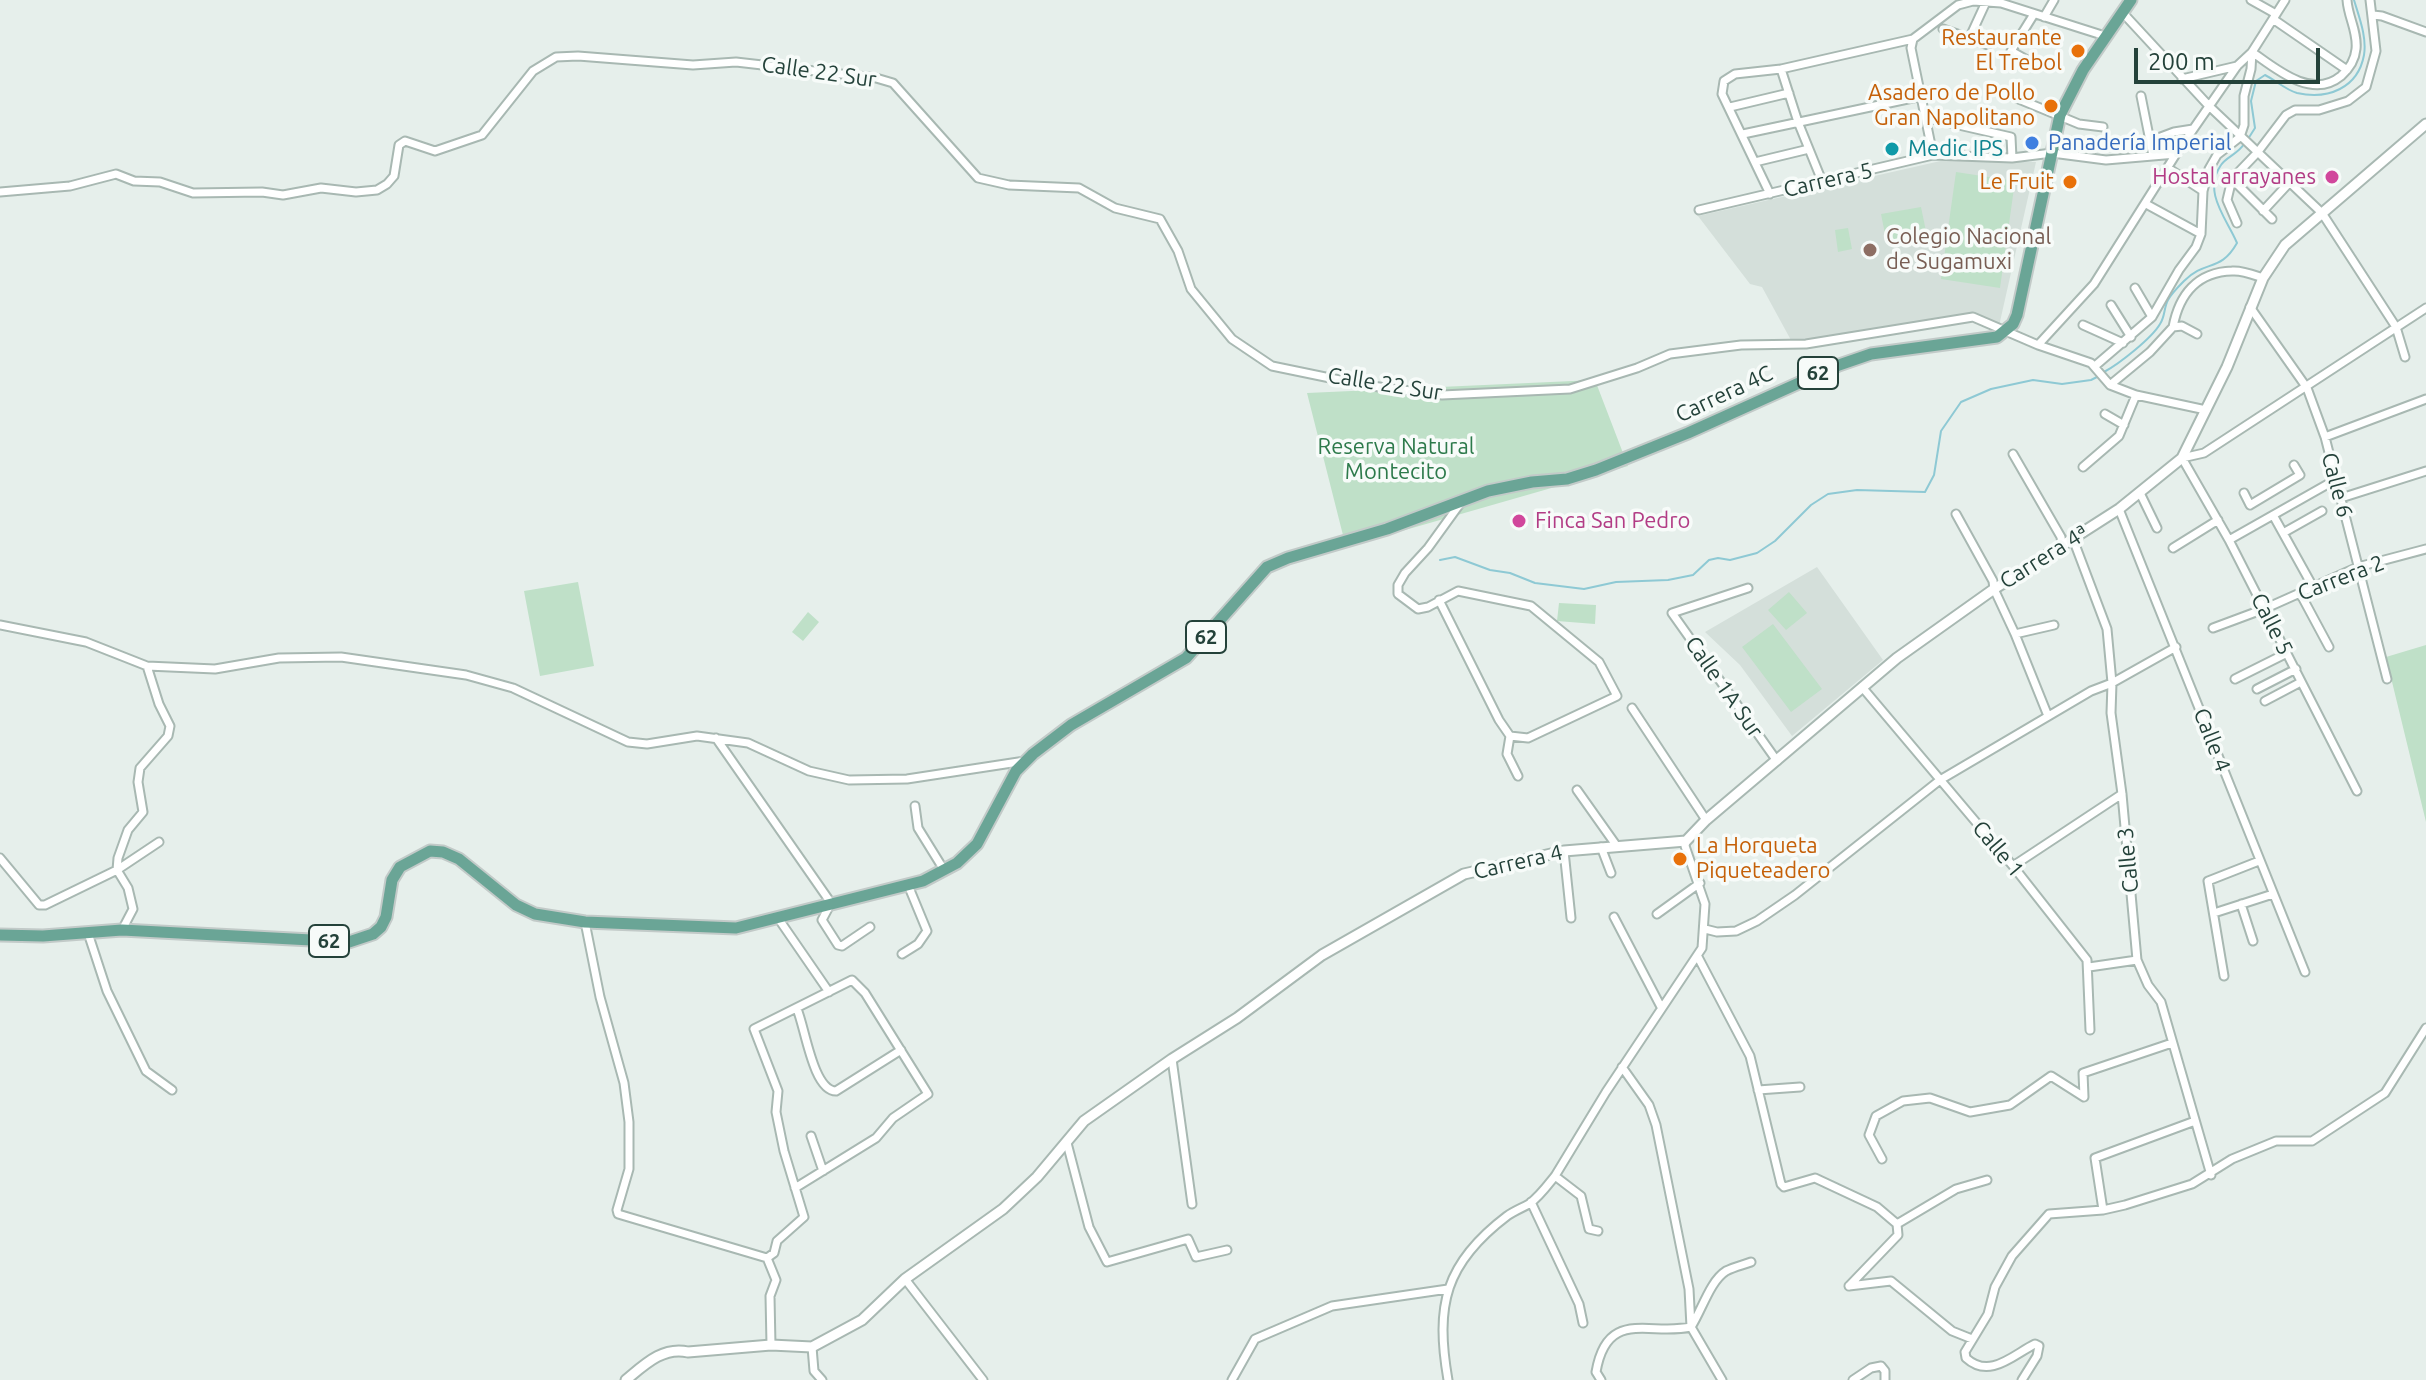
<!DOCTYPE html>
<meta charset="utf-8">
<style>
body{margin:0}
#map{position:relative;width:2426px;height:1380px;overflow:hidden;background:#e6efeb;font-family:Ubuntu,sans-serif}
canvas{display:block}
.scale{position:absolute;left:2134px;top:48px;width:186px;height:36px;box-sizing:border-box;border:4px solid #24423a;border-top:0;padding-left:10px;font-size:24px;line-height:28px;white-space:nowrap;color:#24423a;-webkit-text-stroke:6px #f7fbf9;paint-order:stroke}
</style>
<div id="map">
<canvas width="2426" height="1380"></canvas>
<div class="scale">200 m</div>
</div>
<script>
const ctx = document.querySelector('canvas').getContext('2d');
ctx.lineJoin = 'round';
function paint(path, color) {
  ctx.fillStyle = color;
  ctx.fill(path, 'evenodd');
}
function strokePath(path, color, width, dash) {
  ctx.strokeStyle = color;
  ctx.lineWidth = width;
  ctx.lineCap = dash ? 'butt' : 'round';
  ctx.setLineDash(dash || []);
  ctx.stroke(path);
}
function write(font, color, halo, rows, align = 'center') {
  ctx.font = font + ' Ubuntu,sans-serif';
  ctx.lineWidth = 7;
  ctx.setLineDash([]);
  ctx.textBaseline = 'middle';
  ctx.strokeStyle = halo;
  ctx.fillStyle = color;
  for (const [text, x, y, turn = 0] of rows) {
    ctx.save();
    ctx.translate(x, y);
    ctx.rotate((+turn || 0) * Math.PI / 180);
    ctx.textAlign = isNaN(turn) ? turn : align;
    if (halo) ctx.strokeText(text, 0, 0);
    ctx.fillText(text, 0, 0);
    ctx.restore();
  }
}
const built = new Path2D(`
 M 1945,160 L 2036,162 L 1999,326 L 1974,315 L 1861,335 L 1792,342 L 1762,287 L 1750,284 L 1698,216 Z
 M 1817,567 L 1883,660 L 1792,736 L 1740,665 L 1705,632 Z`);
const green = new Path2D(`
 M 1956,172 L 2015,181 L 2000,288 L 1941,279 Z
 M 1921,207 L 1927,236 L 1887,244 L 1881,214 Z
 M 1848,228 L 1852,249 L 1838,252 L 1835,230 Z
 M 1595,380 L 1628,466 L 1346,547 L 1307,393 Z
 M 578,582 L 594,666 L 540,676 L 524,591 Z
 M 1789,592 L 1807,613 L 1786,630 L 1768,610 Z
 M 1559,603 L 1596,605 L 1595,624 L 1557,621 Z
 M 808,612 L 819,622 L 803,641 L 792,632 Z
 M 1773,624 L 1822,689 L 1791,712 L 1742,647 Z
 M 2426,645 L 2426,822 L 2386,657 Z`);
const stream = new Path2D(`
 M 2248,139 L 2255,128 L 2251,101 L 2256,81 L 2265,75 C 2275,80 2286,90 2297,93 C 2328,100 2358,88 2364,55 C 2367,37 2359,17 2354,0
 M 2104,372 C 2119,364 2152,338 2160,324 C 2165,317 2164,307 2168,300 C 2171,294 2179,286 2184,281 C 2206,259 2220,273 2237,243 C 2227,219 2202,192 2221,165 C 2226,157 2238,154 2244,144
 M 1440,560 L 1455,557 L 1490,570 L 1510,573 L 1535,583 L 1584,589 L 1616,582 L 1668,580 L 1693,575 L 1709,560 L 1718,558 L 1730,560 L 1757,553 L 1775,541 L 1811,505 L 1828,494 L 1857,490 L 1925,492 L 1934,475 L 1941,431 L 1961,402 L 1991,389 L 2033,380 L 2062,384 L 2091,380 L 2099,376`);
const minor = new Path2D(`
 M 2251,0 L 2276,14
 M 2122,12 L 2209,106 L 2322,213 L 2396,327 L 2405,357
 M 2034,14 L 2011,51 L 2038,66
 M 2373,15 L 2382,16 L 2426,32
 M 2044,17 L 2054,0
 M 2273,19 L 2347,70
 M 1943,29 L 1988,45
 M 1913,39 L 1911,48 L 1933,155
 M 1969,39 L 1986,2
 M 2252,52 C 2276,69 2312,100 2341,76 C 2349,69 2355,60 2356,49 C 2358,32 2348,17 2347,0
 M 1781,69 L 1798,122 L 1822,181
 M 2182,79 L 2237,66
 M 2004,93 L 2079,124 L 2103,127
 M 2141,96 L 2153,156
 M 1730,107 L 1789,93
 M 1928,118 L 2011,137 L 2012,158
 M 1743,134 L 1922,96
 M 2150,141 L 2174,132 L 2193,129
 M 1755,162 L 1809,149
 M 2168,168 L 2203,191
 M 2232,179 L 2272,219
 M 0,192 L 70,186 L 116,174 L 134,181 L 160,182 L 193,193 L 262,192 L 283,195 L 321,188 L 356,192 L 377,190 L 387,184 L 394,176 L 399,145 L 405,141 L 435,151 L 482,135 L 533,71 L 556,57 L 578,56 L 693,65 L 736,62 L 876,78 L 893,83 L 978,178 L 1009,185 L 1079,188 L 1115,208 L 1160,219 L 1178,251 L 1191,289 L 1232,339 L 1272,366 L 1364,385 L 1442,395 L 1570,389 L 1637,368 L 1670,354 L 1741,345 L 1806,344 L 1973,317 L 2038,345 L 2091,363 L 2110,385 L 2136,395 L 2206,410
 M 1770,194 L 1722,94 L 1724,81 L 1735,74 L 1781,69 L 1913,39 L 1958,5 L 1973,1 L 2001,3 L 2105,36
 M 2146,204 L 2201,234
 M 1699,210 L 1933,155 L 2012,158 L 2052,153 L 2106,160 L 2176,154
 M 2263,211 L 2289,183
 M 2237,223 L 2227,200 L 2232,179 L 2257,153 L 2286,115 L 2295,110 L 2319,110 L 2348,101 L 2366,87 L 2376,51 L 2370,0
 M 2135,288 L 2152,317
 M 2111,305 L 2131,337
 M 2250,307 L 2307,388 L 2325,437 L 2387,679
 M 2083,325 L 2123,343
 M 2173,327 C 2179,295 2197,272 2232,271 C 2242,270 2254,275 2263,278
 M 2038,345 L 2094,284 L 2176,154 L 2237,66 L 2252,52 L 2285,0
 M 2095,366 L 2152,317 L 2179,270 L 2196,247 L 2201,234 L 2203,191 L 2209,169 L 2217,155 L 2240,137 L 2244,125 L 2244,96 L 2251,69 L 2252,52
 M 2110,385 L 2150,352 L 2173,327 L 2182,326 L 2197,334
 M 2105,414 L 2124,425
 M 2325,437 L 2426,399
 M 2013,454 L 2061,537 L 2062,546
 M 2083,467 L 2119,436 L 2136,395
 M 2140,493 L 2157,528
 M 2244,493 L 2250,505 L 2300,475 L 2294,465
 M 2341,498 L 2426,471
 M 1462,501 L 1428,548 L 1405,573 L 1398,585 L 1398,594 L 1418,609 L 1428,607 L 1458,591 L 1531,606 L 1599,662 L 1617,696 L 1528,738 L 1510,736
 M 2119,509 L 2305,972
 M 1956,514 L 1993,581 L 1994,589 L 2015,634 L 2048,716
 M 2273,515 L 2313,587
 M 2283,533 L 2322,511
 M 2073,539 L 2107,629 L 2112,683 L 2111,713 L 2122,794 L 2137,960 L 2148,985 L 2161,1002 L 2211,1175
 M 2229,540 L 2335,480
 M 2173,548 L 2218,520
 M 1748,588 L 1672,613 L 1777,761
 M 2300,593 L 2329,647
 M 1439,600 L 1499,720 L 1510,736
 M 0,625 L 86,642 L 147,666 L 215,669 L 279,658 L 341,657 L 466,675 L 513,688 L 628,742 L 647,744 L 697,736 L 748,743 L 809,771 L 849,780 L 907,779 L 1025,761
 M 2213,628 L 2264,609 L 2358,567 L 2426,549
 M 2015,634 L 2054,625
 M 2235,679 L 2287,653
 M 1862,687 L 2013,866 L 2087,960 L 2090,1030
 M 2257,689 L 2296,669
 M 2265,701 L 2301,682
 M 1632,708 L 1706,820
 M 1510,736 L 1507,754 L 1518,776
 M 716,738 L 831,903 L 822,920 L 838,945 L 842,946 L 870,927
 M 1577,790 L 1616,845
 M 2357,791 L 2229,540 L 2182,458 L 2204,453 L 2426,308
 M 915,806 L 918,828 L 944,870
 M 1601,847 L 1611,873
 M 1564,851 L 1571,918
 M 0,858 L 39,905 L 45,905 L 117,870 L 159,842
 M 2013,866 L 2122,794
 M 2241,904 L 2253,941
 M 2214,913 L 2273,894
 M 1657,914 L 1700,883
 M 1614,917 L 1661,1007
 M 778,918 L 829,992
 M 585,922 L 600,997 L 624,1083 L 629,1122 L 629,1169 L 617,1210 L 618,1214 L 767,1258 L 776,1280 L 770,1296 L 771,1345
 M 1705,929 L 1717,932 L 1736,931 L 1757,921 L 1795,895 L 1940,780 L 2091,691 L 2112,683 L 2176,647
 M 122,930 L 133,909 L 128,888 L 117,870 L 118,858 L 128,830 L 143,812 L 138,782 L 140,768 L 168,736 L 170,726 L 159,704 L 147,666
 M 88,933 L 107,991 L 146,1071 L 172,1090
 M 902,954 L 918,944 L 927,931 L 908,885
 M 1698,957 L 1750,1056 L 1781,1184 L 1784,1187 L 1815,1178 L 1877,1207 L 1897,1224 L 1898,1235 L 1849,1286
 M 2089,967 L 2137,960
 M 2224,976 L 2208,881 L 2259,861
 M 797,1009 C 805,1027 813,1091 836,1091 L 901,1050
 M 1172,1059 L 1192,1204
 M 1622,1067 L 1649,1105 L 1656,1125 L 1689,1289 L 1691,1327 L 1722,1380
 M 1758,1090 L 1800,1087
 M 811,1136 L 823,1171
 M 1067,1143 L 1089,1227 L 1107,1262 L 1188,1239 L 1196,1257 L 1227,1250
 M 1882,1159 L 1869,1135 L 1876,1116 L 1903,1101 L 1930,1098 L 1970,1112 L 2010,1105 L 2051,1076 L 2084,1097 L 2083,1073 L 2172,1043
 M 1555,1176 L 1581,1196 L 1589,1229 L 1598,1231
 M 1531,1202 L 1579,1304 L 1583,1323
 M 2103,1210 L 2095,1158 L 2195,1121
 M 1897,1224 L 1956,1189 L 1987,1180
 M 767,1258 L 774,1253 L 777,1241 L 804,1217 L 784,1151 L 776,1112 L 778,1091 L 754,1029 L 852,980 L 865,993 L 928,1094 L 893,1118 L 876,1138 L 795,1188
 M 905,1279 L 983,1380
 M 1849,1286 L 1891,1281 L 1952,1331 L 1972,1339
 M 812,1347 L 814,1371 L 822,1380
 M 1232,1380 L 1255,1339 L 1332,1306 L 1448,1289
 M 1448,1380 C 1435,1305 1445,1263 1507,1216 C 1514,1211 1522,1208 1529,1204 C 1539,1197 1547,1186 1555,1176 L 1606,1092 L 1702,948 L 1705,904 L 1685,846 L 1686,841
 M 1601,1380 L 1596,1372 C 1607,1308 1649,1336 1691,1327 C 1702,1310 1710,1281 1726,1271 C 1734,1267 1743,1265 1751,1262
 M 1853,1380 L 1871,1368 L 1881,1366 L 1885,1371 L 1885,1380
 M 2022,1380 L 2037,1356 L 2039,1346 L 2035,1344 C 2014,1354 1990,1380 1966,1358 L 1965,1352 L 1988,1314 L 1995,1287 L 2012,1256 L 2049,1214 L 2103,1210 L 2125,1205 L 2192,1184 L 2232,1159 L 2276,1141 L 2312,1141 L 2385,1093 L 2426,1028`);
const tertiary = new Path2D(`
 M 626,1380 C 644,1365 663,1346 688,1352 L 771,1345 L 812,1347 L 862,1320 L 905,1279 L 1003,1209 L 1037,1177 L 1084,1121 L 1172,1059 L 1237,1018 L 1322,955 L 1464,874 L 1564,851 L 1686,841 L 1706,820 L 1897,658 L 1994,589 L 2119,509 L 2182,458 L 2227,367 L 2263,278 L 2285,245 L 2426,124`);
const primary = new Path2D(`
 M 0,935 L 43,936 L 122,930 L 349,942 L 373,934 L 381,927 L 386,917 L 392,880 L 400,867 L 430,851 L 443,852 L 459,859 L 516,905 L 535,914 L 585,922 L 736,928 L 923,881 L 957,863 L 977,844 L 1016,771 L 1033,754 L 1071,725 L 1186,658 L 1267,567 L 1288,558 L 1387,529 L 1488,491 L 1532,482 L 1567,479 L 1596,470 L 1688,433 L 1839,365 L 1871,354 L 1997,337 L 2013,324 L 2017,315 L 2060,115 L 2083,70 L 2131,0`);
const markers = [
 [2078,51,8,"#e8710a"],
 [2051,106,8,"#e8710a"],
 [2032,143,8,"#3f7fe0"],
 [1892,149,8,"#0f9aa8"],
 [2332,177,8,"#d1479c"],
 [2070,182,8,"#e8710a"],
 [1870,250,8,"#8d6e63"],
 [1519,521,8,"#d1479c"],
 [1680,859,8,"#e8710a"]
];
const shields = [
 [1818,373,40],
 [1206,637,40],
 [329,941,40]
];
const shieldNames = [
 ["62",1818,373],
 ["62",1206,637],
 ["62",329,941]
];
const foodNames = [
 ["Restaurante",2062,38],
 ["El Trebol",2062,63],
 ["Asadero de Pollo",2035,93],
 ["Gran Napolitano",2035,118],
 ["Le Fruit",2054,182],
 ["La Horqueta",1696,846,"left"],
 ["Piqueteadero",1696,871,"left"]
];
const streetNames = [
 ["Calle 22 Sur",819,72,8],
 ["Carrera 5",1828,180,-13],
 ["Calle 22 Sur",1385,384,9],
 ["Carrera 4C",1724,394,-25],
 ["Calle 6",2337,485,75],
 ["Carrera 4ª",2044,557,-32],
 ["Carrera 2",2341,578,-21],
 ["Calle 5",2272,624,63],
 ["Calle 1A Sur",1724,687,55],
 ["Calle 4",2212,740,69],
 ["Calle 1",1998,849,50],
 ["Calle 3",2128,860,-95],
 ["Carrera 4",1518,862,-13]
];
const shopNames = [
 ["Panadería Imperial",2048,143]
];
const cultureNames = [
 ["Medic IPS",1908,149]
];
const hotelNames = [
 ["Hostal arrayanes",2316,177],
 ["Finca San Pedro",1535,521,"left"]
];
const educationNames = [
 ["Colegio Nacional",1886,237],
 ["de Sugamuxi",1886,262]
];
const parkNames = [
 ["Reserva Natural",1396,447],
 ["Montecito",1396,472]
];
paint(built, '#d4dfda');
paint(green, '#bfe0c8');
strokePath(stream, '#8ec9d4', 2);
strokePath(minor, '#a8b8b2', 11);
strokePath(tertiary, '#a8b8b2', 13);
strokePath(primary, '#c2cac8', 15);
strokePath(minor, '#fff', 7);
strokePath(tertiary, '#fff', 9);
strokePath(primary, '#6aa596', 11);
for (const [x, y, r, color] of markers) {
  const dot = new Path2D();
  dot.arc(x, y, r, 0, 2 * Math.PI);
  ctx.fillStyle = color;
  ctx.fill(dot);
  strokePath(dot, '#f7fbf9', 3);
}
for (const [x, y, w] of shields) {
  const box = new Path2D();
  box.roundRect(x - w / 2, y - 16, w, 32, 6);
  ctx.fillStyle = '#f7fbf9';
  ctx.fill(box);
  strokePath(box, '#24423a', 2);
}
write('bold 20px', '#24423a', null, shieldNames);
write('22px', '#c56008', '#f7fbf9', foodNames, 'right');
write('22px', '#24423a', '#f7fbf9', streetNames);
write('22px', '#366cbe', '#f7fbf9', shopNames, 'left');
write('22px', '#0d838f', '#f7fbf9', cultureNames, 'left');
write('22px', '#b23c85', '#f7fbf9', hotelNames, 'right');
write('22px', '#785e54', '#f7fbf9', educationNames, 'left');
write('22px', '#2d7a4b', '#f7fbf9', parkNames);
</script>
